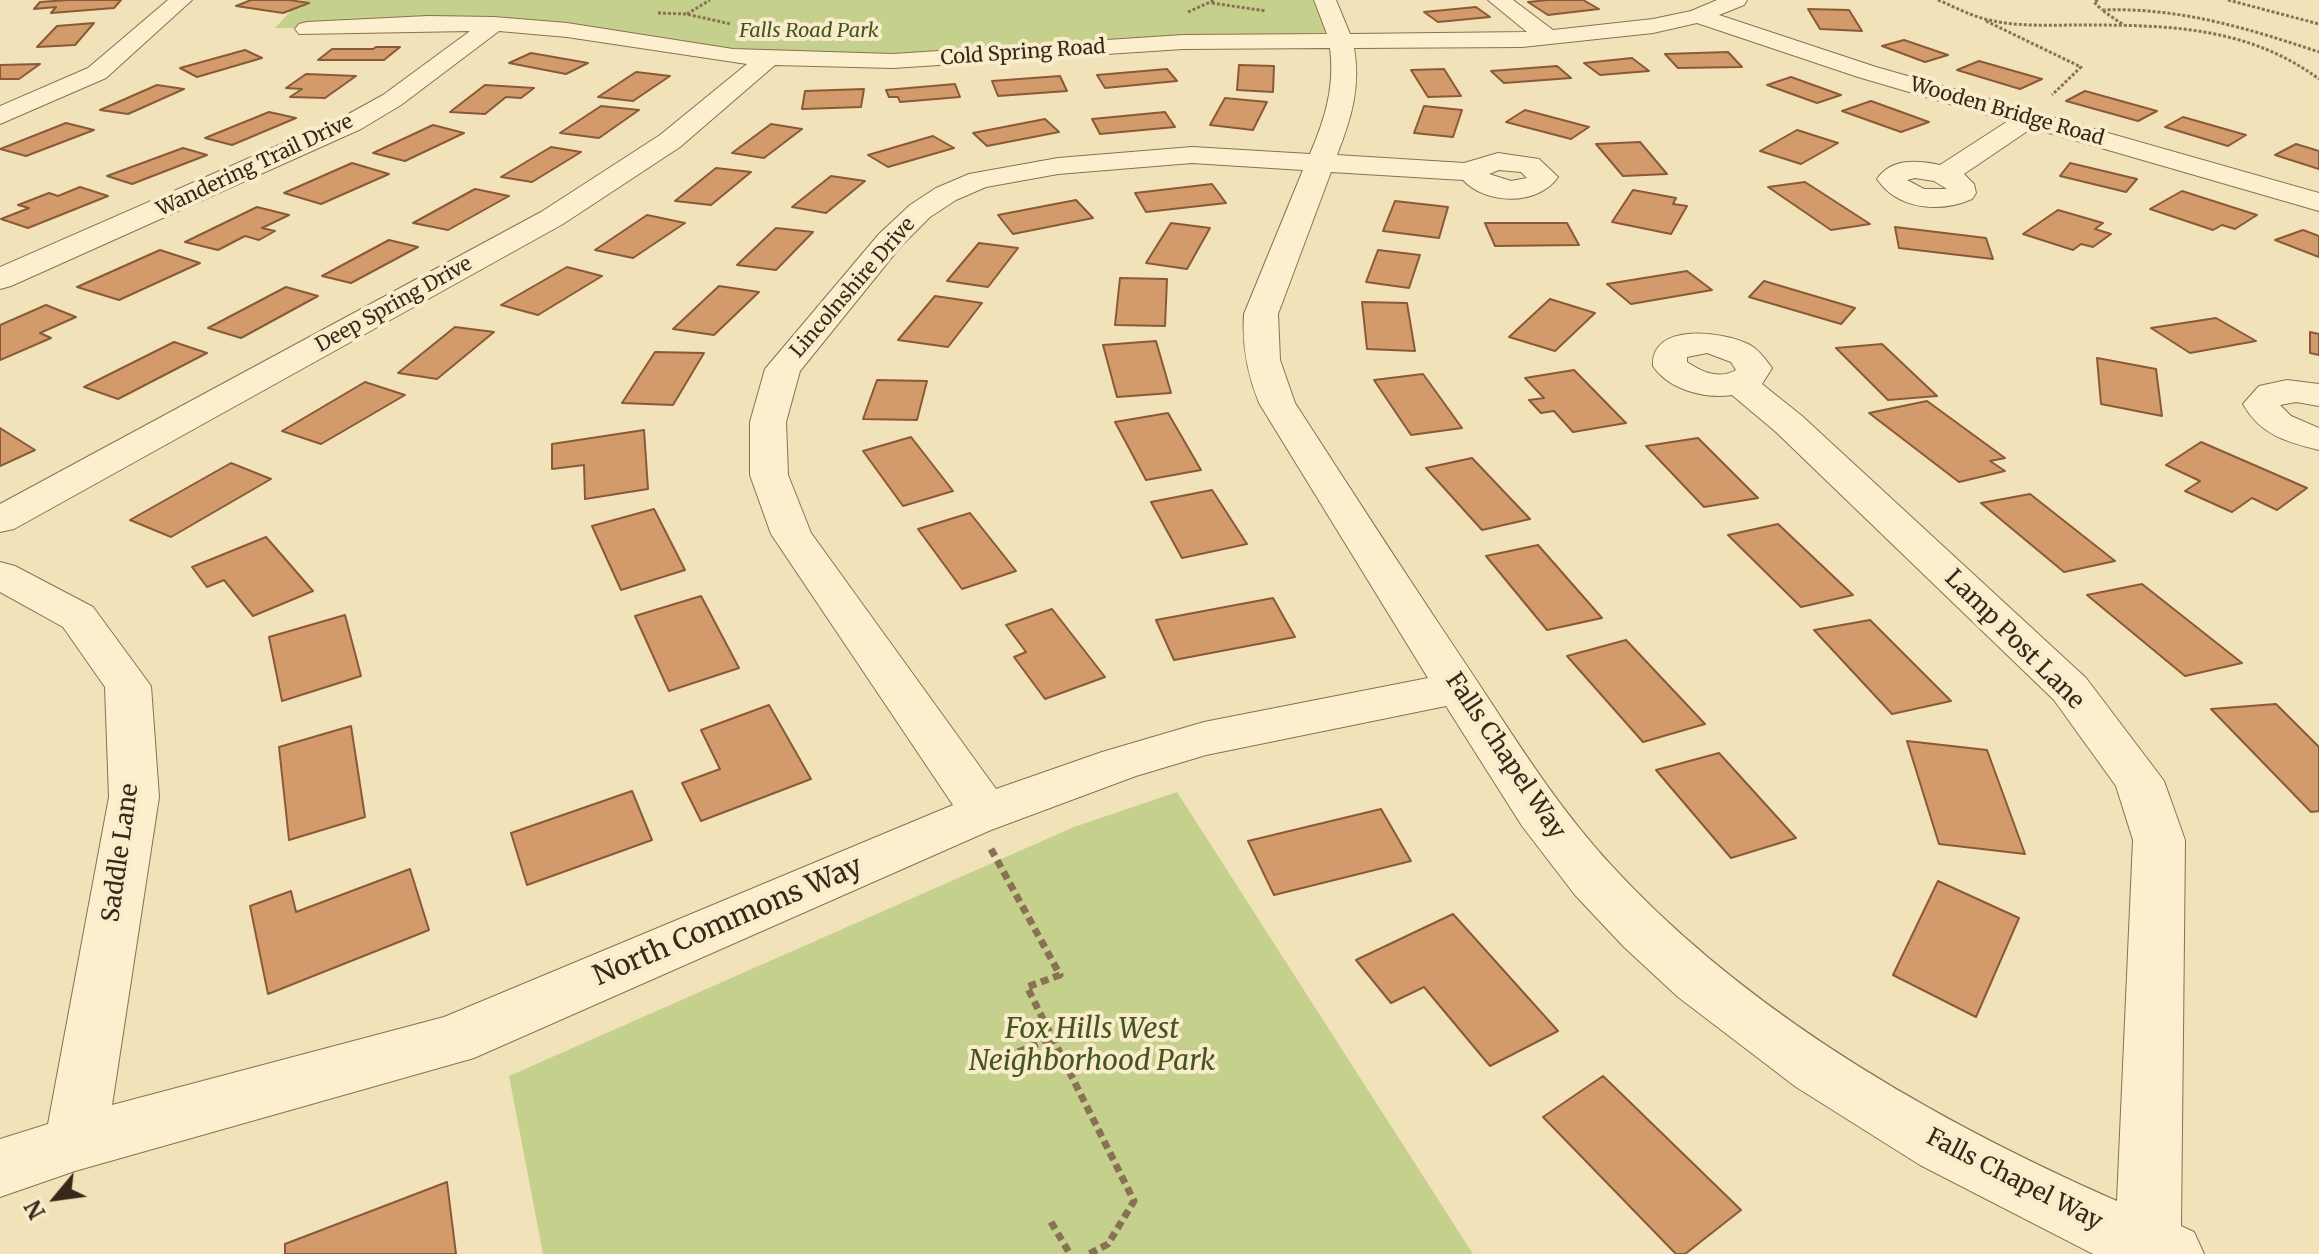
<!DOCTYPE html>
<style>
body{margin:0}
#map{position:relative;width:2319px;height:1254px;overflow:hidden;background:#f1e2ba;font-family:Merriweather,serif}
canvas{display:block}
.north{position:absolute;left:16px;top:1158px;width:80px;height:80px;-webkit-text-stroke:6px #f8ecca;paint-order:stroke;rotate:241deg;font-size:22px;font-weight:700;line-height:32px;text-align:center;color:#372819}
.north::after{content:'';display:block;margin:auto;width:28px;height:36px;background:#372819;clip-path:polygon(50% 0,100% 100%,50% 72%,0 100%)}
</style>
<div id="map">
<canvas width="2319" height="1254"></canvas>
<div class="north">N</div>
</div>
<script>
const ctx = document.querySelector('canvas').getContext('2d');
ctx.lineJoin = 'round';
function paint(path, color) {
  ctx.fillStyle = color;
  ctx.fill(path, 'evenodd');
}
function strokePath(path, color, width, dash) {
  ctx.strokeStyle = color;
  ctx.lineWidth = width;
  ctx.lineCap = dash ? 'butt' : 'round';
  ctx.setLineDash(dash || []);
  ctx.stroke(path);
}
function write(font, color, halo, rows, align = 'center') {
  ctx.font = font + ' Merriweather,serif';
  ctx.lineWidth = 8;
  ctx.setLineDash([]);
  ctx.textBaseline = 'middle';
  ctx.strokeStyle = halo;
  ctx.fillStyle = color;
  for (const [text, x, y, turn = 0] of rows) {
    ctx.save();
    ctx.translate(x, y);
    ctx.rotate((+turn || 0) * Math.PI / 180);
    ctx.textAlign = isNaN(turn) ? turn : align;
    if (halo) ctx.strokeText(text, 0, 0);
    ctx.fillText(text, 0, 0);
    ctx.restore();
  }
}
const green = new Path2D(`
 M 301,0 L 1325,0 L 1343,42 L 822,62 L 567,30 L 275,28 Z
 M 1177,792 L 1473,1254 L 543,1254 L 509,1076 L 1074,827 Z`);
const building = new Path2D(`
 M 68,0 L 121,0 L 114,8 L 51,13 L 56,7 L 34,9 L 40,2 Z
 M 251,0 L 289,0 L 309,3 L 283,13 L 236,6 Z
 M 1548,0 L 1583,0 L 1599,9 L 1548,15 L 1528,2 Z
 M 1476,7 L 1490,17 L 1438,22 L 1424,12 Z
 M 1808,9 L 1849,10 L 1862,31 L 1820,29 Z
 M 94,23 L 75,45 L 37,47 L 57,26 Z
 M 1904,40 L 1948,55 L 1925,62 L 1882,46 Z
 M 376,47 L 400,47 L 384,60 L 318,60 L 332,49 L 373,49 Z
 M 245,50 L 262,58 L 197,77 L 180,68 Z
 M 1728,52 L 1742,67 L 1678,68 L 1665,54 Z
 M 531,53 L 588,63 L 566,74 L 509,63 Z
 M 1632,58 L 1649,71 L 1600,75 L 1584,63 Z
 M 1979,61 L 2042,79 L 2020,89 L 1957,70 Z
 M 40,64 L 19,79 L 0,79 L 0,65 Z
 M 1239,65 L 1274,66 L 1273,92 L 1237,90 Z
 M 1557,66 L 1571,78 L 1504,83 L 1491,71 Z
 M 1167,69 L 1177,81 L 1105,88 L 1097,75 Z
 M 1444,69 L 1461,96 L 1428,97 L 1411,70 Z
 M 636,72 L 670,76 L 633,101 L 598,97 Z
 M 306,74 L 356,76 L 325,98 L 290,97 L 302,89 L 286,88 Z
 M 1060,76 L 1067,91 L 998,96 L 992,81 Z
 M 1791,77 L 1841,95 L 1817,103 L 1767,85 Z
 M 955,84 L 960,97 L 900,102 L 898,97 L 889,97 L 886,90 Z
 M 157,85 L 184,89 L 128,114 L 100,110 Z
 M 485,85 L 534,88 L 521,98 L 506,97 L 485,114 L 450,112 Z
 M 864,89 L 861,107 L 802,109 L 805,91 Z
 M 2085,91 L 2157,111 L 2138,121 L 2066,101 Z
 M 1225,98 L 1267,102 L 1253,130 L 1210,125 Z
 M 1871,101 L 1929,122 L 1901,132 L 1842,111 Z
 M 601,106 L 639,110 L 599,138 L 560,133 Z
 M 1424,106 L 1462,110 L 1453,137 L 1414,133 Z
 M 1525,110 L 1589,127 L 1571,139 L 1506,122 Z
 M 269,112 L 296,118 L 232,145 L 205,138 Z
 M 1165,112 L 1175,127 L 1100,134 L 1092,119 Z
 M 2183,117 L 2246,135 L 2228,146 L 2165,127 Z
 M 1045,119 L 1059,132 L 987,146 L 973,133 Z
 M 66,123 L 94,130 L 26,156 L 0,149 Z
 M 771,124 L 802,129 L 764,158 L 732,153 Z
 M 433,125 L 464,133 L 405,161 L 373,153 Z
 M 1797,130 L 1838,143 L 1801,164 L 1760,151 Z
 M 933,136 L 954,148 L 888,167 L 868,155 Z
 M 1640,142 L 1667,174 L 1623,176 L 1596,144 Z
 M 2296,144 L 2319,151 L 2319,169 L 2275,155 Z
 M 551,147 L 581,152 L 532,182 L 501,177 Z
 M 183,148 L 207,155 L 132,184 L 107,176 Z
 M 352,163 L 389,174 L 321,204 L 284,193 Z
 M 2070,163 L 2137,179 L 2126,192 L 2060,176 Z
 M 716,168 L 751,172 L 711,205 L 675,201 Z
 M 831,176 L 865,181 L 826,213 L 792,207 Z
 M 1805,182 L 1870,224 L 1831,230 L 1768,187 Z
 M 1212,184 L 1226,203 L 1146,212 L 1135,193 Z
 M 80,187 L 108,196 L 28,228 L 1,219 L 29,208 L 18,205 L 49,193 L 58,196 Z
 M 475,189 L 509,196 L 448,230 L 413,223 Z
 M 1633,190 L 1676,198 L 1673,204 L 1687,206 L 1671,234 L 1612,222 Z
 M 2182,191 L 2257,215 L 2235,229 L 2222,225 L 2213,230 L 2150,209 Z
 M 1076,200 L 1093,218 L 1013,234 L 998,215 Z
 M 1395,201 L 1448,207 L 1439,238 L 1383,231 Z
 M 257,207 L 289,215 L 262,228 L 275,231 L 259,240 L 245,236 L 218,250 L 185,242 Z
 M 2058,210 L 2103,223 L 2095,229 L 2111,234 L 2093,247 L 2081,244 L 2073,250 L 2023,234 Z
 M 647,215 L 685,223 L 633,258 L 595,250 Z
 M 1171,223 L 1210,228 L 1187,269 L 1146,263 Z
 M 1485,223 L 1567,223 L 1579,245 L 1495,246 Z
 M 1895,227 L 1986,238 L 1993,259 L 1899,248 Z
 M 776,228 L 813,232 L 776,270 L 737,265 Z
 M 2303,230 L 2319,236 L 2319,257 L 2275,240 Z
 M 389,240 L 418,247 L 351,283 L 322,276 Z
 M 979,243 L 1018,248 L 988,287 L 947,281 Z
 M 160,250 L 200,263 L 119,300 L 77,287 Z
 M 1378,250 L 1420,255 L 1409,288 L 1366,282 Z
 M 567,267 L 602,276 L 538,315 L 501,305 Z
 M 1687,271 L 1712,290 L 1631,304 L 1607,284 Z
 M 1120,278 L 1167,279 L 1165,326 L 1115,325 Z
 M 1764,281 L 1855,308 L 1841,324 L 1749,297 Z
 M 719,286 L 759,292 L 714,335 L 673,329 Z
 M 286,287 L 318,296 L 241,338 L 208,328 Z
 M 935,296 L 982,303 L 948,347 L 898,340 Z
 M 1550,299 L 1595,313 L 1555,351 L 1509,337 Z
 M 1362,302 L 1407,303 L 1415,351 L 1367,349 Z
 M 46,305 L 76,317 L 40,333 L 51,338 L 0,360 L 0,325 Z
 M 2216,318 L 2256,341 L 2190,353 L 2151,328 Z
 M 455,327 L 494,332 L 437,379 L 398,373 Z
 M 2310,332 L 2319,334 L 2319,355 L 2310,353 Z
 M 1156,341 L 1171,393 L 1117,397 L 1103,345 Z
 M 174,342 L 207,353 L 118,399 L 84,387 Z
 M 1882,344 L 1937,396 L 1888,400 L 1836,348 Z
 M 655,352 L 704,353 L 673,405 L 622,403 Z
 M 2097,358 L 2156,369 L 2162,416 L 2101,404 Z
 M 1574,370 L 1626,423 L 1573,432 L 1554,411 L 1541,413 L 1529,400 L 1544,398 L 1525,378 Z
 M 1423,374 L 1462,428 L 1411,435 L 1374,380 Z
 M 877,380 L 927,381 L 917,420 L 863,419 Z
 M 365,382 L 405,395 L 321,444 L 282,431 Z
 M 1927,401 L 2005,458 L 1990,461 L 2005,471 L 1959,482 L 1869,413 Z
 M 1168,413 L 1201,470 L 1146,480 L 1115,422 Z
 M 0,428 L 35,450 L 0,466 Z
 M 644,430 L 648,489 L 585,499 L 584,465 L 552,469 L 552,444 Z
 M 911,437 L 953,491 L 903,506 L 863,451 Z
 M 1698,438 L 1758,498 L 1704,507 L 1646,446 Z
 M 2201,442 L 2307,488 L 2277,510 L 2252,498 L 2232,512 L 2185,491 L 2200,481 L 2166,465 Z
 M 1472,458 L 1530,519 L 1482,530 L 1426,468 Z
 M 231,463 L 271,479 L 171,537 L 130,520 Z
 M 1212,490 L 1247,544 L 1182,558 L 1151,502 Z
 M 2030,494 L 2115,561 L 2064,572 L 1981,503 Z
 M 654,509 L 685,570 L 621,590 L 592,526 Z
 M 970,513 L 1016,571 L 962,589 L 918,529 Z
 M 1778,524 L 1853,595 L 1801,607 L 1728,535 Z
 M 266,537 L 313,591 L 253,616 L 224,580 L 207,587 L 192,567 Z
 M 1538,545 L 1602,618 L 1547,630 L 1486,556 Z
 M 2142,584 L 2242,663 L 2185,676 L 2087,595 Z
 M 701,596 L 739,668 L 669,691 L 635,616 Z
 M 1273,598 L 1295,637 L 1174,660 L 1156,620 Z
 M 1052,609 L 1105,677 L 1045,699 L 1014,657 L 1026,652 L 1006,625 Z
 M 345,615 L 361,676 L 282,701 L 269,637 Z
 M 1870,620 L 1951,701 L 1892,714 L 1814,630 Z
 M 1626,640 L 1705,724 L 1643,742 L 1567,656 Z
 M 2276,704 L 2319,747 L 2319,811 L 2311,812 L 2211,709 Z
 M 769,705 L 811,779 L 701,821 L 682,783 L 720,769 L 701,730 Z
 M 351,726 L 365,817 L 289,840 L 279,747 Z
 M 1907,741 L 1987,750 L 2025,854 L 1939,844 Z
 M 1719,753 L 1796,838 L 1731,858 L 1656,770 Z
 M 632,791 L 652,840 L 527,885 L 511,833 Z
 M 1381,809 L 1411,861 L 1274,895 L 1248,841 Z
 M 410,869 L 429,930 L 268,994 L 250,906 L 291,891 L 296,912 Z
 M 1938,881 L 2019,918 L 1976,1017 L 1893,975 Z
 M 1453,914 L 1558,1031 L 1490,1066 L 1424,987 L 1391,1003 L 1356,960 Z
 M 1603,1076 L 1741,1210 L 1685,1254 L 1676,1254 L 1543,1117 Z
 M 447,1182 L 456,1254 L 285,1254 L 285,1244 Z`);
const pathFar1 = new Path2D(`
 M 1938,0 C 1955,7 1971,16 1989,20 C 2019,27 2050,25 2080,25 C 2166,25 2247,26 2319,79
 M 2098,0 L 2094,2 L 2102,10
 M 2228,0 L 2319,24
 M 1212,3 L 1266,11
 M 1188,12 L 1215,0
 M 658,13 L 686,14 L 731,24
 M 687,14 L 710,0
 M 1986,21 L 2081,67 L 2052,95
 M 2122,24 L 2102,10 C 2178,7 2247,28 2319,52`);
const path = new Path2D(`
 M 991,849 L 1060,975 L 1027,987 L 1134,1201 L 1108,1244 L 1089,1254
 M 982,1067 L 1052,1038
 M 1051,1222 L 1070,1254`);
const minor = new Path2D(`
 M 168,0 L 192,0 L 106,78 L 0,124 L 0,106 L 88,68 Z
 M 1314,0 L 1336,0 L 1350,34 L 1527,32 L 1488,0 L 1513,0 L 1553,30 L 1653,19 L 1691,11 L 1717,0 L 1747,0 L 1744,5 L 1719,15 L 1876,67 L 2319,193 L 2319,211 L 2032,128 L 1964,174 L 1974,184 L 1976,193 L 1972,199 C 1940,213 1898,210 1877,179 C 1891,158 1917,160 1940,165 L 2008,121 L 1858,77 L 1697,23 L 1653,33 L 1522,47 L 1354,48 C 1361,87 1351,119 1337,155 L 1464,163 L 1498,153 L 1539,159 L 1558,177 C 1538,206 1486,205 1463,180 L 1331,172 L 1278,314 L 1280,360 L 1295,403 C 1355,496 1415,589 1477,681 C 1519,745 1560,810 1612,866 C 1748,1014 1935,1121 2117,1201 L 2133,840 L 2116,786 L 2054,700 L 1776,432 L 1732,395 C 1705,399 1669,390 1653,366 C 1650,322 1724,331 1750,345 C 1759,350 1766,360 1772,368 L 1762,384 L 1802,416 L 2086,678 L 2164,781 L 2185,840 L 2181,1226 L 2194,1232 L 2204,1254 L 2093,1254 L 1920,1165 L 1796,1087 L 1678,997 L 1624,947 L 1575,895 L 1522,826 L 1446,706 L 1206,755 L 1136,776 L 991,830 L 474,1058 L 75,1171 L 0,1197 L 0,1139 L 48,1124 L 109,797 L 105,687 L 63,627 L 0,592 L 0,562 L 15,566 L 93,607 L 151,686 L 159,797 L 112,1105 L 444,1017 L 953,805 L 771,534 L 750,475 L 750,422 L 765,369 L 879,234 L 910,205 L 936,188 L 969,174 L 1058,158 L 1192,147 L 1310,154 C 1325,119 1335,87 1330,48 L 1183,49 L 893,68 L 775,65 L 680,147 L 563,224 L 14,529 L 0,532 L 0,504 L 541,212 L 660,135 L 747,64 L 567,37 L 499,31 L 401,105 L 361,129 L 11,286 L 0,289 L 0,267 L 343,117 L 383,95 L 470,31 L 299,34 L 295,29 L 299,24 L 307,22 L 428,16 L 494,17 L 567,23 L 733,49 L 893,54 L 1183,35 L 1327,34 ZM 1192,163 L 1303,170 L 1244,314 C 1242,346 1247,373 1259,403 L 1428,678 L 1204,722 L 1102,752 L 996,789 L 811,533 L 788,475 L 786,422 L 800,371 L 901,246 L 930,217 L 956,200 L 986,187 L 1058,174 ZM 1499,170 L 1521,172 L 1527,178 L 1511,181 L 1489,174 ZM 1915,178 L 1934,181 L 1947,189 L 1924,189 L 1907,180 ZM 1707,353 L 1731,362 L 1736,370 C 1719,380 1702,372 1687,362 L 1687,357 Z
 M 2287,380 L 2319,384 L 2319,406 L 2296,402 L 2280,405 L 2291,416 L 2319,428 L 2319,450 C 2287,442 2260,435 2243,404 L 2259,386 Z`);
const farParknames = [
 ["Falls Road Park",809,31]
];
const farStreetnames = [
 ["Cold Spring Road",1023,53,-4],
 ["Wooden Bridge Road",2007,112,16],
 ["Wandering Trail Drive",255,166,-25],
 ["Lincolnshire Drive",853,288,-49],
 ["Deep Spring Drive",394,305,-29]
];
const streetNames = [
 ["Lamp Post Lane",2014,640,45],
 ["Falls Chapel Way",1505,756,56],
 ["Saddle Lane",121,853,-82],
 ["Falls Chapel Way",2014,1180,27]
];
const nearStreetnames = [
 ["North Commons Way",728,922,-23]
];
const nearParknames = [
 ["Fox Hills West",1092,1030],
 ["Neighborhood Park",1092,1062]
];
paint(green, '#c6d08d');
paint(building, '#d39a6c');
strokePath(building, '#8a5a37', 2);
strokePath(minor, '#897153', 2);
strokePath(pathFar1, '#897153', 3, [3, 2]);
strokePath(path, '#897153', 7, [8, 5]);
paint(minor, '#fcefcd');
write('italic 20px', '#45551e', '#f8ecca', farParknames);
write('20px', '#372819', '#f8ecca', farStreetnames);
write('24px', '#372819', '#f8ecca', streetNames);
write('28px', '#372819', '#f8ecca', nearStreetnames);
write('italic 28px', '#45551e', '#f8ecca', nearParknames);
</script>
